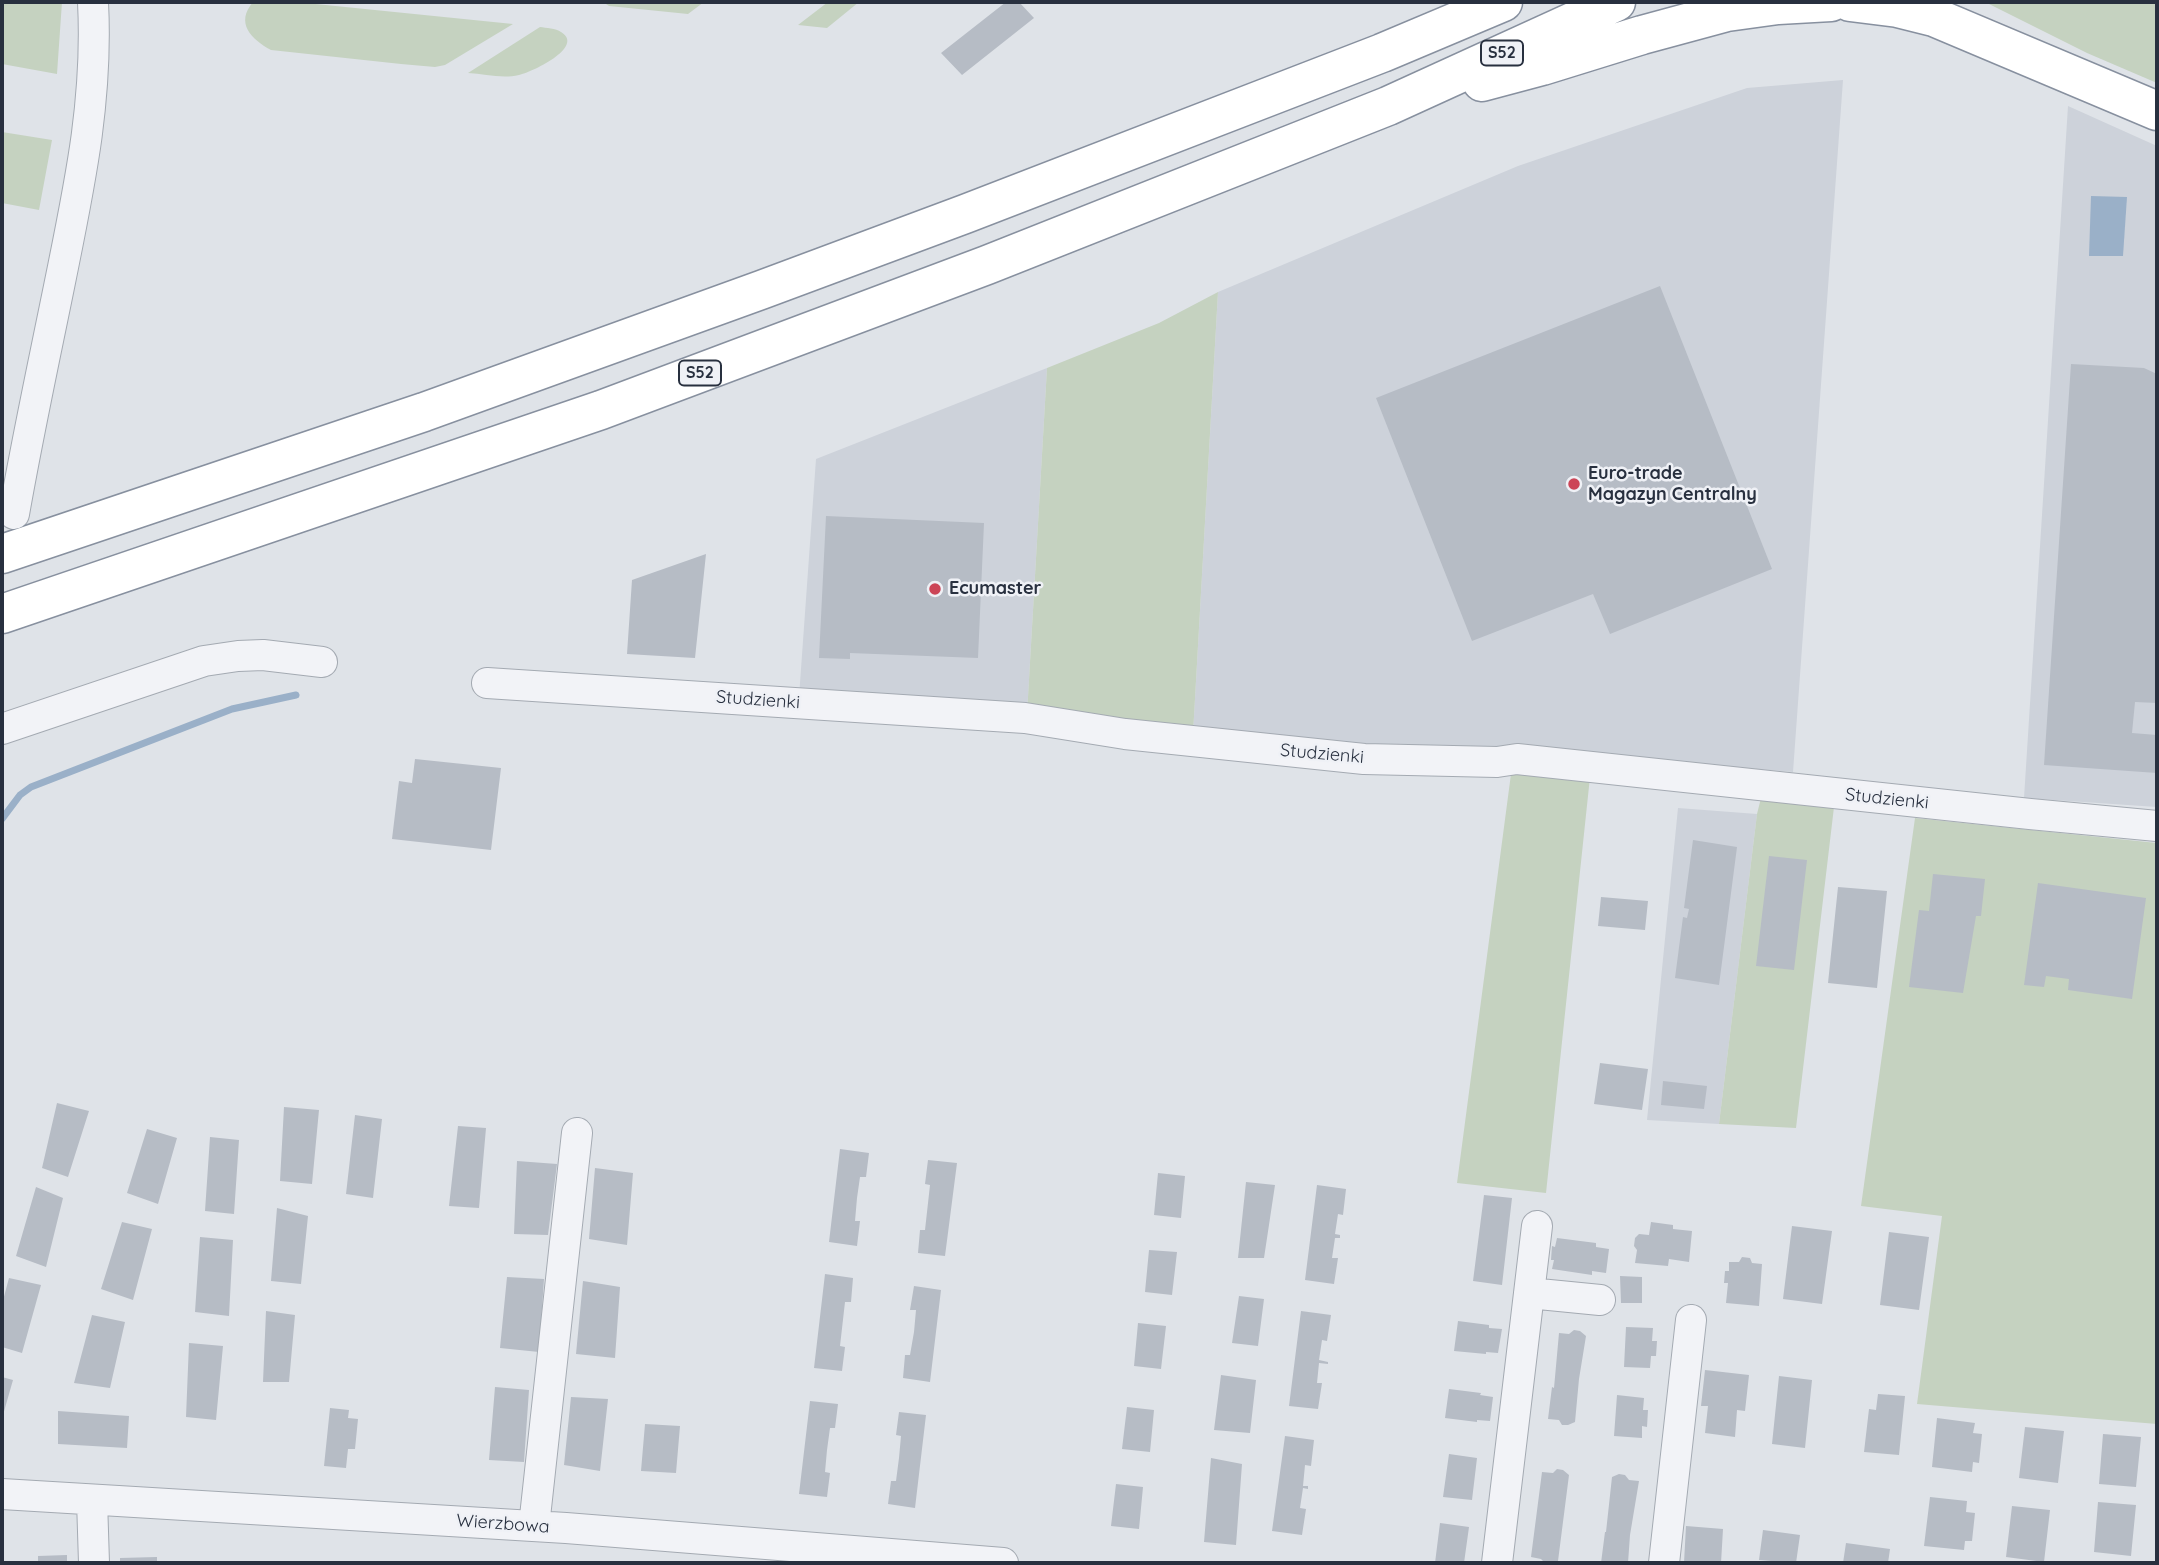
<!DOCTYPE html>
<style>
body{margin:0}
#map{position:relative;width:2159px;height:1565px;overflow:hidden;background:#dfe3e8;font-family:Quicksand,sans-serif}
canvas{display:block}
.frame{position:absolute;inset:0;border:4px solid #28303f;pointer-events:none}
</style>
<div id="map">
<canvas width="2159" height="1565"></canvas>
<div class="frame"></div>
</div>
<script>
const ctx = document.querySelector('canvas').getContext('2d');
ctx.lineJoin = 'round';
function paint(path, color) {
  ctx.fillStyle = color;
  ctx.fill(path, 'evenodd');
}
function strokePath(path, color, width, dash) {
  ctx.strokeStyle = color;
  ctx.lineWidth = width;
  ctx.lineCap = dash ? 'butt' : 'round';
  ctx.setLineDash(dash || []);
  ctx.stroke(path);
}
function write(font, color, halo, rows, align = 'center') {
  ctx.font = font + ' Quicksand,sans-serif';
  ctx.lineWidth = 5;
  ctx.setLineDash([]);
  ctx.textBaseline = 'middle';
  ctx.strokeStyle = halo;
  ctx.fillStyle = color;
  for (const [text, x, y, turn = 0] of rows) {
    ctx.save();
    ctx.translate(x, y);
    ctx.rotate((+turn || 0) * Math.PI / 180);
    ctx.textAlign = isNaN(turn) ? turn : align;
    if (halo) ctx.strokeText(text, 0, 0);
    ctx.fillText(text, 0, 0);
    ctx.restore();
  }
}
const built = new Path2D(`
 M 1843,80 L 1793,772 L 1671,762 L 1476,753 L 1193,734 L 1218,292 L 1518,166 L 1747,88 Z
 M 2068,106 L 2157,146 L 2157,807 L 2024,798 Z
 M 1047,368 L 1027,714 L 799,697 L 816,459 Z
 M 1678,808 L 1757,814 L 1719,1124 L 1647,1120 Z`);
const green = new Path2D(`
 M 2,2 L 62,2 L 57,74 L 2,64 Z
 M 253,2 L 296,2 L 513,24 L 445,65 L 435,67 L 401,64 L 271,50 C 251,39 235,23 253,2 Z
 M 603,2 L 704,2 L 688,14 L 609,6 Z
 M 828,2 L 859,2 L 827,28 L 798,25 Z
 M 1985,2 L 2157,2 L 2157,83 L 2087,53 Z
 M 540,27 C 546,28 556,28 561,32 C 586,47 530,73 519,75 C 502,79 485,74 468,73 Z
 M 2,132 L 52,140 L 39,210 L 2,203 Z
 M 1218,292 L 1193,734 L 1027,714 L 1047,368 L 1159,323 Z
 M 1511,774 L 1590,777 L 1546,1193 L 1457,1183 Z
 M 1761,798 L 1834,807 L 1796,1128 L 1719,1124 L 1757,814 Z
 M 1915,818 L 2157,843 L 2157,1424 L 1917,1404 L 1942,1216 L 1861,1206 Z`);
const water = new Path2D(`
 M 2091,196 L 2127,197 L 2123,256 L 2089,256 Z`);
const stream = new Path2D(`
 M 2,819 L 20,795 L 31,787 L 232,709 L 296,695`);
const building = new Path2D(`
 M 1006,2 L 1019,2 L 1034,18 L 962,75 L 941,53 Z
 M 1660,286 L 1772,569 L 1610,634 L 1593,594 L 1472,641 L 1376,398 Z
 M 2071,364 L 2144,368 L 2157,374 L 2157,703 L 2135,702 L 2132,733 L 2157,735 L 2157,773 L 2044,765 Z
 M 826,516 L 984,523 L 978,658 L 850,653 L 850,659 L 819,658 Z
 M 706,554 L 695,658 L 627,654 L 632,580 Z
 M 415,759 L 501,768 L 491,850 L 392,839 L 399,781 L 412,783 Z
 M 1693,840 L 1737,847 L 1719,985 L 1675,978 L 1683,917 L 1687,918 L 1689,909 L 1684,908 Z
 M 1769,856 L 1807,860 L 1794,970 L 1756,966 Z
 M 1933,874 L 1985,879 L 1981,916 L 1976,916 L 1963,993 L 1909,987 L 1919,910 L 1929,911 Z
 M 2038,883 L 2146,898 L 2132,999 L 2068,990 L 2069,979 L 2046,976 L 2044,987 L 2024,985 Z
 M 1838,887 L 1887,891 L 1877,988 L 1828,983 Z
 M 1601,897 L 1648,901 L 1645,930 L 1598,926 Z
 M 1600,1063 L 1648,1069 L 1642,1110 L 1594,1104 Z
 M 1663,1081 L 1707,1086 L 1704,1109 L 1661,1105 Z
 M 57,1103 L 89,1111 L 68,1177 L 42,1168 Z
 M 284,1107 L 319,1110 L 312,1184 L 280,1181 Z
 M 355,1115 L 382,1119 L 373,1198 L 346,1194 Z
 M 458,1126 L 486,1128 L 479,1208 L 449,1206 Z
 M 147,1129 L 177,1138 L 158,1204 L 127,1193 Z
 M 210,1137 L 239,1140 L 234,1214 L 205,1211 Z
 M 840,1149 L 869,1153 L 866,1177 L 860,1177 L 857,1198 L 855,1221 L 860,1221 L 857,1246 L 829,1242 Z
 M 928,1160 L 957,1163 L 945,1256 L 918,1253 L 920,1230 L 925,1230 L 930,1185 L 925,1184 Z
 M 517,1161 L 557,1164 L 548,1235 L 514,1234 Z
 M 595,1168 L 633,1173 L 627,1245 L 589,1239 Z
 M 1158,1173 L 1185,1176 L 1181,1218 L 1154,1215 Z
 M 1246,1182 L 1275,1185 L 1264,1258 L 1238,1258 Z
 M 1317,1185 L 1346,1189 L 1343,1215 L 1338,1214 L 1335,1234 L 1340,1235 L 1340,1238 L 1335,1238 L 1332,1258 L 1338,1258 L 1334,1284 L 1305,1280 Z
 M 36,1187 L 63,1198 L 46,1267 L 16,1256 Z
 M 1484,1195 L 1512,1198 L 1502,1285 L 1473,1281 Z
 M 277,1208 L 308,1216 L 301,1284 L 271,1281 Z
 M 122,1222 L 152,1229 L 133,1300 L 101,1289 Z
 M 1651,1222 L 1673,1225 L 1673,1229 L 1692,1231 L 1689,1262 L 1669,1259 L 1668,1266 L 1635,1263 L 1637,1250 L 1634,1246 L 1635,1238 L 1639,1234 L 1649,1235 Z
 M 1792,1226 L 1832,1231 L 1822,1304 L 1783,1299 Z
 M 1889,1232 L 1929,1237 L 1919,1310 L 1880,1305 Z
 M 200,1237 L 233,1240 L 229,1316 L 195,1312 Z
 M 1557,1238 L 1596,1243 L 1596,1247 L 1609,1249 L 1606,1273 L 1592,1271 L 1592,1275 L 1552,1269 L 1554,1260 L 1551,1260 L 1552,1246 L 1555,1247 Z
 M 1149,1250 L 1177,1252 L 1172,1295 L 1145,1292 Z
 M 1742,1257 L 1750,1258 L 1752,1263 L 1762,1264 L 1759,1306 L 1726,1303 L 1728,1283 L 1724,1283 L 1725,1271 L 1729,1271 L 1729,1262 L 1739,1262 Z
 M 825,1274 L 853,1278 L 851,1302 L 845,1302 L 840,1346 L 845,1347 L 842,1371 L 814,1368 Z
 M 1620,1276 L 1642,1277 L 1642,1303 L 1621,1303 Z
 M 507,1277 L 544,1279 L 539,1352 L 500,1348 Z
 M 9,1278 L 41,1285 L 22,1353 L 2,1347 L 2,1304 Z
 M 583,1281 L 620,1287 L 615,1358 L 576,1354 Z
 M 914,1286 L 941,1290 L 930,1382 L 903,1378 L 905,1355 L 910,1355 L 914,1332 L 916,1310 L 910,1310 Z
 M 1239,1296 L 1264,1299 L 1258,1346 L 1232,1343 Z
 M 266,1311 L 295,1315 L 289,1382 L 263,1382 Z
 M 1301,1311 L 1331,1315 L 1327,1341 L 1322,1340 L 1319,1360 L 1328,1362 L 1328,1364 L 1319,1363 L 1317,1383 L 1322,1383 L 1318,1409 L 1289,1406 Z
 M 92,1315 L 125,1322 L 110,1388 L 74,1383 Z
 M 1458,1321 L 1489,1325 L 1489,1328 L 1502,1329 L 1498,1353 L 1486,1352 L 1486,1354 L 1454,1351 Z
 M 1138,1323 L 1166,1326 L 1161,1369 L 1134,1366 Z
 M 1626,1327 L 1653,1328 L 1652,1341 L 1657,1341 L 1656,1356 L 1651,1356 L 1650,1368 L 1624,1367 Z
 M 1574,1330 L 1580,1331 L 1586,1336 L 1579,1379 L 1575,1422 L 1568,1425 L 1562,1425 L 1559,1420 L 1548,1419 L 1552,1387 L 1554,1388 L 1559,1333 L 1569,1334 Z
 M 189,1343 L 223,1346 L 216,1420 L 186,1417 Z
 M 1705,1370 L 1749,1375 L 1745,1411 L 1737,1410 L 1735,1437 L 1705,1433 L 1708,1406 L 1701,1406 Z
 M 1221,1375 L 1256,1380 L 1250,1433 L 1214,1430 Z
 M 1779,1376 L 1812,1380 L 1805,1448 L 1772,1444 Z
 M 2,1377 L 13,1380 L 3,1415 L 2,1415 Z
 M 495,1387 L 529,1390 L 524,1462 L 489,1460 Z
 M 1449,1389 L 1481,1393 L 1480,1395 L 1493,1397 L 1490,1421 L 1477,1420 L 1477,1422 L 1445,1418 Z
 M 1878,1394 L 1905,1396 L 1899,1455 L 1864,1452 L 1869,1409 L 1876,1410 Z
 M 1617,1395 L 1644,1398 L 1643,1410 L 1648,1410 L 1647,1427 L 1642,1426 L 1642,1438 L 1614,1436 Z
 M 571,1397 L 608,1399 L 600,1471 L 564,1465 Z
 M 810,1401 L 838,1404 L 835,1428 L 830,1428 L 827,1450 L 825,1472 L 830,1473 L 827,1497 L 799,1494 Z
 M 1127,1407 L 1154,1410 L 1150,1452 L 1122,1449 Z
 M 330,1408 L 349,1410 L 348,1418 L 358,1419 L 355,1449 L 348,1449 L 346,1468 L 324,1466 Z
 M 58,1411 L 129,1416 L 127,1448 L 58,1444 Z
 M 899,1412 L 926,1415 L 915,1508 L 888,1504 L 891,1481 L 896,1481 L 899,1458 L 901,1436 L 896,1435 Z
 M 1937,1418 L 1975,1423 L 1973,1433 L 1982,1434 L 1979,1463 L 1973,1462 L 1972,1472 L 1932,1467 Z
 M 645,1424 L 680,1426 L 676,1473 L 641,1471 Z
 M 2025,1427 L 2064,1431 L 2058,1483 L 2019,1478 Z
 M 2103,1434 L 2141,1437 L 2136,1487 L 2099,1484 Z
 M 1285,1436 L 1314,1440 L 1311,1466 L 1305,1465 L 1303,1486 L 1308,1486 L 1308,1489 L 1303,1488 L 1300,1508 L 1306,1509 L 1302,1535 L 1272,1531 Z
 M 1449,1454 L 1477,1458 L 1472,1500 L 1443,1497 Z
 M 1211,1458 L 1242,1464 L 1236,1545 L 1204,1542 Z
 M 1557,1469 L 1563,1470 L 1569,1475 L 1558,1561 L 1545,1563 L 1541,1559 L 1531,1557 L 1542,1472 L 1553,1473 Z
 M 1619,1474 L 1625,1475 L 1629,1480 L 1639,1481 L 1630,1535 L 1628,1563 L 1601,1563 L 1605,1532 L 1606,1532 L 1612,1477 Z
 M 1116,1484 L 1143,1487 L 1139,1529 L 1111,1526 Z
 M 1930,1497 L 1967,1501 L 1966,1512 L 1975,1513 L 1972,1541 L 1965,1541 L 1964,1550 L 1924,1546 Z
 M 2098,1502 L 2136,1505 L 2131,1556 L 2094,1552 Z
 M 2012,1506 L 2050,1510 L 2044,1562 L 2006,1557 Z
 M 1440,1523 L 1469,1527 L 1464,1563 L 1435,1563 Z
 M 1686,1526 L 1723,1529 L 1721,1563 L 1684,1563 Z
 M 1763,1530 L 1800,1535 L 1796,1563 L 1759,1560 Z
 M 1846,1543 L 1890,1549 L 1888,1563 L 1843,1563 Z
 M 67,1555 L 67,1563 L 38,1563 L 38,1556 Z
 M 157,1557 L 157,1563 L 120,1563 L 120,1558 Z`);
const minor = new Path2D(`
 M 14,514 C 28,434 45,356 61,277 C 80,183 98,99 93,2
 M 487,683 L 1025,718 L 1125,734 L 1364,759 L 1497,762 L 1517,759 L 2030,814 L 2157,826
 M 2,729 L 204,661 L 238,656 L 263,655 L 322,662
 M 1529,1293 L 1600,1300
 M 2,1494 L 566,1528 L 1003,1563
 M 92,1500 L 94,1563
 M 534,1526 L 577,1133
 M 1497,1563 L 1537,1226
 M 1664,1563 L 1691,1320`);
const highway = new Path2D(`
 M 1850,2 L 1898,8 L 1934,17 L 2157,111
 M 1482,82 L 1542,66 L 1642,35 L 1727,12 L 1778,5 L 1831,2
 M 2,554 L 424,412 L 761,290 L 965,214 L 1382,53 L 1503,2
 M 2,614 L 601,410 L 987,265 L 1388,106 L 1616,2`);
const markers = [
 [1574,484,7,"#cc4557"],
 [935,589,7,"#cc4557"]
];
const shields = [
 [1502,53,42],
 [700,373,42]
];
const shieldNames = [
 ["S52",1502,53],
 ["S52",700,373]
];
const poiNames = [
 ["Euro-trade",1588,474],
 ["Magazyn Centralny",1588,495],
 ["Ecumaster",949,589]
];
const streetNames = [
 ["Studzienki",758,700,4],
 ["Studzienki",1322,754,5],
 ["Studzienki",1887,799,6],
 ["Wierzbowa",503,1524,4]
];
paint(built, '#cdd2da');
paint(green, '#c5d2c0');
paint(water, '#9ab0c8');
strokePath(stream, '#9ab0c8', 7);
paint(building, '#b6bcc5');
strokePath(minor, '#a4aab2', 32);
strokePath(highway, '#87909f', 41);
strokePath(minor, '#f2f3f7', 30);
strokePath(highway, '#fff', 38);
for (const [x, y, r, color] of markers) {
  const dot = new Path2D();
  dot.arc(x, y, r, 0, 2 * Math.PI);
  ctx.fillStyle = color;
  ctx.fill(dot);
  strokePath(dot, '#eff1f6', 2.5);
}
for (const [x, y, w] of shields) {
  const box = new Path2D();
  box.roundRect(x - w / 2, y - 12.5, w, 25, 5);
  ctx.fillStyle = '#eff1f6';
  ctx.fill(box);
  strokePath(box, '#28303f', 2);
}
write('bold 16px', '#28303f', null, shieldNames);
write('bold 18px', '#28303f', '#eff1f6', poiNames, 'left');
write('18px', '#28303f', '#eff1f6', streetNames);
</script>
